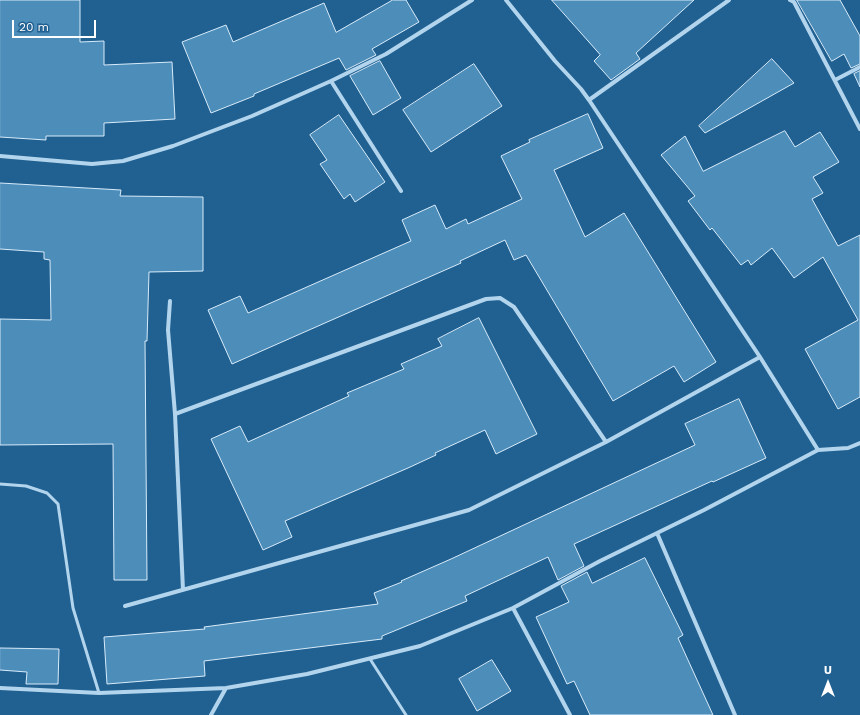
<!DOCTYPE html>
<style>
body{margin:0}
#map{position:relative;width:860px;height:715px;overflow:hidden;background:#216192;font-family:"Work Sans",sans-serif}
canvas{display:block}
.north{position:absolute;left:808px;top:663px;width:40px;height:40px;-webkit-text-stroke:3px #216192;paint-order:stroke;rotate:0deg;font-size:11px;font-weight:700;line-height:16px;text-align:center;color:#fff}
.north::after{content:'';display:block;margin:auto;width:14px;height:18px;background:#fff;clip-path:polygon(50% 0,100% 100%,50% 72%,0 100%)}
.scale{position:absolute;left:12px;top:20px;width:84px;height:18px;box-sizing:border-box;border:2px solid #fff;border-top:0;padding-left:5px;font-size:12px;line-height:14px;white-space:nowrap;color:#fff;-webkit-text-stroke:3px #216192;paint-order:stroke}
</style>
<div id="map">
<canvas width="860" height="715"></canvas>
<div class="north">U</div>
<div class="scale">20 m</div>
</div>
<script>
const ctx = document.querySelector('canvas').getContext('2d');
ctx.lineJoin = 'round';
function paint(path, color) {
  ctx.fillStyle = color;
  ctx.fill(path, 'evenodd');
}
function strokePath(path, color, width, dash) {
  ctx.strokeStyle = color;
  ctx.lineWidth = width;
  ctx.lineCap = dash ? 'butt' : 'round';
  ctx.setLineDash(dash || []);
  ctx.stroke(path);
}
const building = new Path2D(`
 M 0,0 L 80,0 L 80,42 L 104,41 L 104,65 L 172,62 L 175,119 L 104,123 L 104,136 L 46,136 L 46,140 L 0,137 Z
 M 393,0 L 406,0 L 419,22 L 372,49 L 376,55 L 346,70 L 339,58 L 254,94 L 254,96 L 211,113 L 182,42 L 226,25 L 233,42 L 324,3 L 336,32 Z
 M 552,0 L 694,0 L 636,53 L 640,59 L 611,80 L 594,61 L 600,55 Z
 M 797,0 L 840,0 L 860,36 L 860,64 L 851,68 L 844,54 L 832,61 Z
 M 772,59 L 794,83 L 705,133 L 699,126 Z
 M 380,61 L 401,98 L 373,115 L 350,76 Z
 M 474,64 L 502,106 L 431,152 L 403,110 Z
 M 860,71 L 860,87 L 854,74 Z
 M 588,114 L 603,148 L 554,170 L 585,237 L 624,213 L 716,362 L 684,382 L 674,366 L 613,401 L 526,255 L 514,260 L 505,240 L 460,261 L 461,263 L 232,364 L 208,310 L 240,296 L 248,313 L 411,241 L 402,220 L 435,205 L 446,229 L 466,219 L 468,224 L 522,199 L 501,156 L 530,142 L 529,140 Z
 M 339,115 L 385,182 L 355,202 L 350,194 L 344,199 L 320,164 L 327,160 L 310,135 Z
 M 785,131 L 795,147 L 820,132 L 839,162 L 813,177 L 823,193 L 812,199 L 838,246 L 860,235 L 860,397 L 838,409 L 805,349 L 858,320 L 823,257 L 794,278 L 772,248 L 751,265 L 748,260 L 741,265 L 712,228 L 710,230 L 688,201 L 695,196 L 661,155 L 685,136 L 703,171 Z
 M 0,183 L 121,190 L 120,196 L 203,197 L 203,271 L 149,272 L 147,341 L 145,341 L 147,580 L 114,580 L 113,444 L 0,445 L 0,319 L 51,320 L 50,260 L 44,259 L 44,252 L 0,249 Z
 M 479,318 L 537,434 L 496,454 L 485,430 L 435,453 L 436,455 L 408,468 L 285,521 L 292,537 L 263,550 L 211,439 L 240,426 L 248,442 L 349,396 L 347,393 L 404,369 L 401,364 L 442,346 L 438,339 Z
 M 739,399 L 766,458 L 713,482 L 712,481 L 574,544 L 584,566 L 558,580 L 548,557 L 465,596 L 467,601 L 382,636 L 382,639 L 204,661 L 205,676 L 107,684 L 104,637 L 205,629 L 204,627 L 378,604 L 374,593 L 402,582 L 401,581 L 451,559 L 695,445 L 685,424 Z
 M 645,558 L 683,635 L 678,638 L 713,715 L 590,715 L 574,681 L 567,684 L 536,617 L 569,602 L 561,586 L 587,572 L 592,583 Z
 M 0,648 L 59,649 L 58,684 L 26,684 L 27,672 L 0,670 Z
 M 492,660 L 511,691 L 477,711 L 459,679 Z`);
const lane = new Path2D(`
 M 0,484 L 26,486 L 47,493 L 58,504 L 73,608 L 99,693
 M 370,659 L 406,715`);
const street = new Path2D(`
 M 506,0 L 555,61 L 581,89 L 589,100 L 760,357 L 818,450 L 848,448 L 860,443
 M 790,0 L 794,2 L 860,129
 M 835,80 L 860,67
 M 331,81 L 401,191
 M 589,100 L 729,0
 M 0,156 L 92,164 L 123,161 L 173,146 L 252,116 L 331,81 L 386,54 L 472,0
 M 170,301 L 168,330 L 175,414 L 183,590
 M 175,414 L 486,299 L 500,298 L 514,307 L 606,442
 M 657,533 L 735,715
 M 125,606 L 469,510 L 606,442 L 760,357
 M 513,608 L 570,715
 M 0,688 L 99,693 L 226,688 L 307,674 L 420,646 L 513,608 L 600,561 L 704,510 L 818,450
 M 211,715 L 226,688`);
paint(building, '#4d8dba');
strokePath(building, '#d8ebf9', 1);
strokePath(lane, '#b2d5ed', 3);
strokePath(street, '#b2d5ed', 4);
</script>
